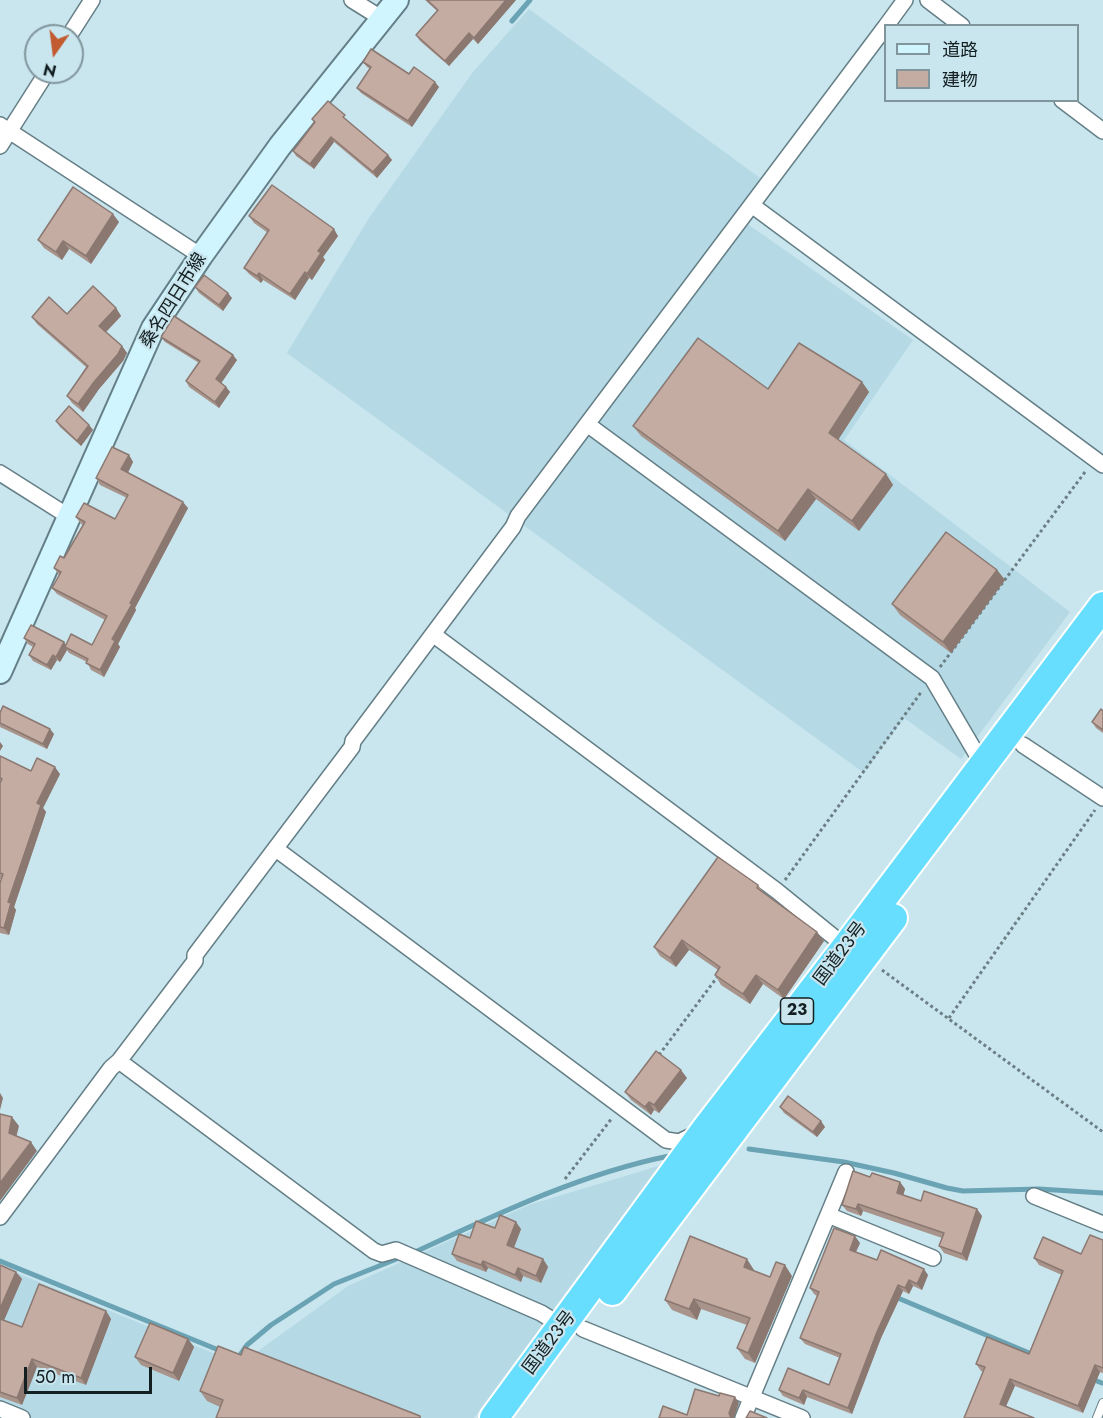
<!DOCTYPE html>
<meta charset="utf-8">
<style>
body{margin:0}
#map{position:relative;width:1103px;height:1418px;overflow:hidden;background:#c9e5ee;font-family:Jost,"Noto Sans JP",sans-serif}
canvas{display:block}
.legend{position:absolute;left:884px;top:24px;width:195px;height:78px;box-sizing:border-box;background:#c9e5ee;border:2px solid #81969c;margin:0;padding:8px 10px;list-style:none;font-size:18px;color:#141f22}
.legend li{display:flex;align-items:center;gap:12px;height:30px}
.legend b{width:30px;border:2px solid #81969c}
.north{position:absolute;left:24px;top:24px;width:60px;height:60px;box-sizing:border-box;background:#c9e5ee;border:2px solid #81969c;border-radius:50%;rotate:194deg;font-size:16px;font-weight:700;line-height:24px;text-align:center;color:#141f22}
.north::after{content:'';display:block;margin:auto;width:21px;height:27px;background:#c25b2f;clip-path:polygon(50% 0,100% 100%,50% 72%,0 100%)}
.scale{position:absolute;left:24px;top:1367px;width:128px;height:27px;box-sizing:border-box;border:3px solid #141f22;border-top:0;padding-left:8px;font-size:18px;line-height:21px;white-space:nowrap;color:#141f22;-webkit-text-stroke:4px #c9e5ee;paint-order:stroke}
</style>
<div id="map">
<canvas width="1103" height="1418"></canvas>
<ul class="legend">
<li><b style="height:8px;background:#d1f5ff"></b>道路</li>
<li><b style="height:16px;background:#c5aca2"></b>建物</li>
</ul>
<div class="north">N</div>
<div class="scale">50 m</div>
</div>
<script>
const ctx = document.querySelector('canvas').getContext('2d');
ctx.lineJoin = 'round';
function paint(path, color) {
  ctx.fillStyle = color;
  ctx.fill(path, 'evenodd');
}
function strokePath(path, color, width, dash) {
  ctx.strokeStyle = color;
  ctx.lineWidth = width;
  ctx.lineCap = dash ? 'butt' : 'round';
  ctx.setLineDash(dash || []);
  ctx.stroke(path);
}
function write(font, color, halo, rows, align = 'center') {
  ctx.font = font + ' Jost,"Noto Sans JP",sans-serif';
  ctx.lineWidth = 4.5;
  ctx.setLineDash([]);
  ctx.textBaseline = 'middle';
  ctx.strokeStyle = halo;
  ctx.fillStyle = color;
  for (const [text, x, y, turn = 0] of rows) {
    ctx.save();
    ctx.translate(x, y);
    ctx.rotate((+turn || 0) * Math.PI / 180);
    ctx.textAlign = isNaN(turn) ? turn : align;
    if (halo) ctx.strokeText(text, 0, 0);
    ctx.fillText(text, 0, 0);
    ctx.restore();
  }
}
const built = new Path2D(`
 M 529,9 L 760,178 L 739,218 L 913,340 L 844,440 L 1070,612 L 961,759 L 904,718 L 864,773 L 287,353 L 369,218 L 473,72 Z
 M 665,1164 L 474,1418 L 0,1418 L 0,1266 L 240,1364 L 348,1286 L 529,1205 Z`);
const stream = new Path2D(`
 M 512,21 L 530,0
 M 749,1149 L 844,1162 L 894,1173 L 947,1188 L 963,1191 L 1039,1189 L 1103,1193
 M 413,1253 C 495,1215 580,1174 669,1156
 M 0,1261 L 221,1351
 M 893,1296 L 1034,1355
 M 235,1357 L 238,1358 L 247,1345 L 271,1325 L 334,1284 L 404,1256
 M 1089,1378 L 1102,1383`);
const path = new Path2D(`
 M 940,667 L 1085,472
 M 785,880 L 922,691
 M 882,970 L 1103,1132
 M 949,1018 L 1095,810
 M 659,1055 L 718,976
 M 565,1179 L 612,1118`);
const lane = new Path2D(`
 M 1097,1418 L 1103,1403`);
const street = new Path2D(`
 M 352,0 L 381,18
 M 928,0 L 962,26
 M 886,26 L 905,0
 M 69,36 L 92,0
 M 1062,100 L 1103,131
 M 0,125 L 201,256
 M 0,146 L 47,72
 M 753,206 L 1103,465
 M 587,424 L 932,678 L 983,765
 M 0,473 L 68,516
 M 434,635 L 777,891 L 846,947
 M 1023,745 L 1103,798
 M 276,849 L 666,1140 L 679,1142 L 698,1133
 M 119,1061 L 374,1251 L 382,1254 L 396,1250 L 541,1313 L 562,1326
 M 1034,1196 L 1103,1224
 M 828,1215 L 933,1258
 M 0,1217 L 111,1068 L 119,1061 L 195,961 L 195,955 L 352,747 L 353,741 L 513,527 L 518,516 L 886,26
 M 583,1329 L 802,1418
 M 0,1409 L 22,1418
 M 743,1418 L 846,1172`);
const secondary = new Path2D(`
 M 0,672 L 153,328 L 201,256 L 280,146 L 397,0`);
const highway = new Path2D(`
 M 612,1291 L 893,918
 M 494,1418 L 706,1129 L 846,947 L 1103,606`);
const wall = new Path2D(`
 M 425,0 L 516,0 L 478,44 L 473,39 L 449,66 L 420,41 L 416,35 L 437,11 Z
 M 363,62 L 409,74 L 439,87 L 412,127 L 361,93 L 357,88 L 370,69 L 367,67 Z
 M 312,119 L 348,121 L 388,155 L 392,160 L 377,178 L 334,142 L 314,169 L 296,156 L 293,151 L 314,122 Z
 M 249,216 L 338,236 L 323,257 L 325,260 L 312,280 L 309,278 L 295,300 L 263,280 L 261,283 L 249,274 L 244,268 L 268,233 L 254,223 Z
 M 119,222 L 91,264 L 69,249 L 62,260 L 44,248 L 38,240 Z
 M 195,287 L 232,298 L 223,311 L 199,293 Z
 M 116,308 L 121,316 L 106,332 L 122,346 L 127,353 L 123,361 L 99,389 L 83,412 L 72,403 L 67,396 L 86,367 L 37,324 L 32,317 Z
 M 161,337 L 237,360 L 221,383 L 226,387 L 230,392 L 219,408 L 189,387 L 186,381 L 199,363 L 165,342 Z
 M 862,382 L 869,392 L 838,440 L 886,474 L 893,485 L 859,531 L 816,499 L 785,541 L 641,436 L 633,426 L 768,389 Z
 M 56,421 L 89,425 L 93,430 L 81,446 L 60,427 Z
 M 129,455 L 133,462 L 128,473 L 188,508 L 135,608 L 136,610 L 118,644 L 120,647 L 104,677 L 91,670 L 87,662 L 69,653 L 67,650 L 60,662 L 57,660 L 51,670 L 33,661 L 29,655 L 33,647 L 28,644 L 24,638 L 64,642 L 66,645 L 92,645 L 105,620 L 57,594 L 52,588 L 59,575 L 54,568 L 64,558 L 83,525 L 81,524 L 76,517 L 115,519 L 127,498 L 100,485 L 96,478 Z
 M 997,570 L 1005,580 L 951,653 L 900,615 L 892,604 Z
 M 1103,711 L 1103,733 L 1096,728 L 1092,722 Z
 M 0,713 L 54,734 L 47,749 L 0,727 Z
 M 0,756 L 31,771 L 60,774 L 43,808 L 46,812 L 14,907 L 16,910 L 9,935 L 0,933 L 0,883 L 1,879 L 0,879 Z
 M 758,885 L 764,893 L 824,941 L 784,999 L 763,984 L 750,1004 L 721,985 L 715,975 L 718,970 L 689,950 L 676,967 L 660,956 L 654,947 Z
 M 687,1078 L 659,1113 L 654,1110 L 651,1115 L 631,1100 L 625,1092 Z
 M 780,1107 L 825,1127 L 817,1137 L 784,1113 Z
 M 870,1177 L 900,1182 L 905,1189 L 903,1195 L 921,1201 L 982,1216 L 967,1261 L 944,1253 L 939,1246 L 942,1238 L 863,1211 L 861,1216 L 847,1211 L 842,1205 Z
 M 495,1228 L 521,1229 L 514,1248 L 543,1259 L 548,1267 L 541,1283 L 523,1276 L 521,1282 L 488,1268 L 486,1272 L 457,1261 L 452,1254 L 470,1238 Z
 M 1103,1240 L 1103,1373 L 1100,1372 L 1083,1413 L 1015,1386 L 964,1418 L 984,1372 L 981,1371 L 976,1364 L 1029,1354 L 1062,1275 L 1039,1265 L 1034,1258 L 1081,1254 Z
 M 860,1243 L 856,1252 L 877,1260 L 928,1275 L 922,1290 L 913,1286 L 909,1294 L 903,1291 L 881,1338 L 852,1414 L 807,1397 L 804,1405 L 783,1396 L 779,1390 L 829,1385 L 840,1358 L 805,1344 L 800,1338 L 817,1296 L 814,1294 L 810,1288 Z
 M 0,1265 L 16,1272 L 22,1279 L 4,1320 L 22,1327 L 106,1311 L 111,1319 L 86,1385 L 37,1367 L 22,1405 L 0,1397 Z
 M 754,1270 L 754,1271 L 770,1277 L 792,1276 L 755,1363 L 745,1359 L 737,1348 L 747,1325 L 701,1309 L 697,1320 L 672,1310 L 665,1300 Z
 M 188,1339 L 194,1347 L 179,1381 L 141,1365 L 135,1357 Z
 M 241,1355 L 420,1416 L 421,1418 L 216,1418 L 220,1407 L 207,1401 L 200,1391 Z`);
const shadedWall = new Path2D(`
 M 506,0 L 516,0 L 478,44 L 474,38 Z
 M 469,33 L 473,39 L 449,66 L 445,61 Z
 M 435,82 L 439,87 L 412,127 L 408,121 Z
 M 331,137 L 334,142 L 314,169 L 310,164 Z
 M 388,155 L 392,160 L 377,178 L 373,172 Z
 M 113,214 L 119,222 L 91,264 L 86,256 Z
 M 334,229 L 338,236 L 323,257 L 325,260 L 312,280 L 307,274 L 318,251 Z
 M 63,241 L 69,249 L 62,260 L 56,252 Z
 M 305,272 L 309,278 L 295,300 L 290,294 Z
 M 259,273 L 263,280 L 261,283 L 257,276 Z
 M 228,293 L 232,298 L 223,311 L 219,305 Z
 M 116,308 L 121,316 L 104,334 L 99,326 Z
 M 122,346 L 127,353 L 123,361 L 99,389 L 83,412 L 78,404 L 94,382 Z
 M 233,355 L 237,360 L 220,385 L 216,379 Z
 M 862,382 L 869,392 L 836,443 L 829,433 Z
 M 226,387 L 230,392 L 219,408 L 215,402 Z
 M 89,425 L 93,430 L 81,446 L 77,441 Z
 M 129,455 L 133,462 L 126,476 L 121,469 Z
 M 886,474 L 893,485 L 859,531 L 852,521 Z
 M 808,489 L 816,499 L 785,541 L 778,531 Z
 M 183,502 L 188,508 L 135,608 L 136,610 L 118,644 L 120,647 L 104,677 L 100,670 L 112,639 L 130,603 Z
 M 997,570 L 1005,580 L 951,653 L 943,642 Z
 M 64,642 L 68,648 L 65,647 L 67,650 L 60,662 L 56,657 Z
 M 53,655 L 57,660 L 51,670 L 47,665 Z
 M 50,729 L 54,734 L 47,749 L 43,744 Z
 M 0,742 L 3,746 L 0,751 Z
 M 55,767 L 60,774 L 43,808 L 46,812 L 14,907 L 16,910 L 9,935 L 4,928 L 8,902 L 37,803 Z
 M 817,932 L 824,941 L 784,999 L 778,990 Z
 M 682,940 L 689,950 L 676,967 L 670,958 Z
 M 756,975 L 763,984 L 750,1004 L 743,994 Z
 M 681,1070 L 687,1078 L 659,1113 L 654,1105 Z
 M 0,1093 L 3,1098 L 0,1110 Z
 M 649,1102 L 654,1110 L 651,1115 L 645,1107 Z
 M 12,1117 L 19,1126 L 15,1142 L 9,1133 Z
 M 821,1121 L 825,1127 L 817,1137 L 813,1132 Z
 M 31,1142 L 37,1151 L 0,1201 L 0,1183 Z
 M 900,1182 L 905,1189 L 902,1200 L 897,1193 Z
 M 858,1204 L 863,1211 L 861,1216 L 856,1209 Z
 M 977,1209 L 982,1216 L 967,1261 L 962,1254 Z
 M 516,1222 L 521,1229 L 512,1252 L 507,1245 Z
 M 855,1236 L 860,1243 L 854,1256 L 850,1250 Z
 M 543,1259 L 548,1267 L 541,1283 L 536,1276 Z
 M 747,1259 L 754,1270 L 751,1278 L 744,1267 Z
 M 483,1261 L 488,1268 L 486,1272 L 481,1265 Z
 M 785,1265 L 792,1276 L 755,1363 L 748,1353 Z
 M 518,1268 L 523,1276 L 521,1282 L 515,1275 Z
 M 924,1269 L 928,1275 L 922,1290 L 917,1284 Z
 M 16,1272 L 22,1279 L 2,1325 L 0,1323 L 0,1309 Z
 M 909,1280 L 913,1286 L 909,1294 L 905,1288 Z
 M 898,1285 L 903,1291 L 881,1338 L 852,1414 L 848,1408 L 877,1332 Z
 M 694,1299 L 701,1309 L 697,1320 L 689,1309 Z
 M 106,1311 L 111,1319 L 86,1385 L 81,1378 Z
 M 188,1339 L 194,1347 L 179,1381 L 173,1373 Z
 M 32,1359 L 37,1367 L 22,1405 L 17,1398 Z
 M 1095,1365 L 1100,1372 L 1083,1413 L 1078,1406 Z
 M 1010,1379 L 1015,1386 L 1004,1411 L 1000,1404 Z
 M 803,1390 L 807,1397 L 804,1405 L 799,1398 Z
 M 735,1397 L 739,1403 L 734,1418 L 731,1418 L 729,1413 Z`);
const building = new Path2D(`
 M 427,0 L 506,0 L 474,38 L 469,33 L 445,61 L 416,35 L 438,10 Z
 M 371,49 L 409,74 L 414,67 L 435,82 L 408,121 L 357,88 L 371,67 L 363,62 Z
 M 328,101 L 345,115 L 343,117 L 388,155 L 373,172 L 331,137 L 310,164 L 293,151 L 315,122 L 312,119 Z
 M 272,185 L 334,229 L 318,251 L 321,253 L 307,274 L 305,272 L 290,294 L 259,273 L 257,276 L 244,268 L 269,230 L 249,216 Z
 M 73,187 L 113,214 L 86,256 L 63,241 L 56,252 L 38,240 Z
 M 204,275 L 228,293 L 219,305 L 195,287 Z
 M 93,286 L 116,308 L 99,326 L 122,346 L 118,354 L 94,382 L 78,404 L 67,396 L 88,366 L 32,317 L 49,297 L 67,314 Z
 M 174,316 L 233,355 L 216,379 L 226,387 L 215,402 L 186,381 L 200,361 L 161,337 Z
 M 698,338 L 768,389 L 799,343 L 862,382 L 829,433 L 886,474 L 852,521 L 808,489 L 778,531 L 633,426 Z
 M 69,406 L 89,425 L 77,441 L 56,421 Z
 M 112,447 L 129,455 L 121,469 L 183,502 L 130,603 L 132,604 L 112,639 L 115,641 L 100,670 L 86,663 L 88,659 L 65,647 L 71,634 L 92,645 L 107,616 L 52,588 L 61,572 L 54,568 L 60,556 L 64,558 L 85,522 L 76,517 L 84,503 L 115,519 L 128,495 L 96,478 Z
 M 946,532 L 997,570 L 943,642 L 892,604 Z
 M 31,625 L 64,642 L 56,657 L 53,655 L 47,665 L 29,655 L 35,644 L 24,638 Z
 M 3,706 L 50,729 L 43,744 L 0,723 L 0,713 Z
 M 1101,709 L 1103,711 L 1103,730 L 1092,722 Z
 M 0,756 L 31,771 L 37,758 L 55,767 L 37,803 L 41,805 L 8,902 L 11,903 L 4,928 L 0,927 L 0,883 L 3,874 L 0,873 L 0,783 L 2,779 L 0,778 Z
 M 718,857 L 758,885 L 757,888 L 817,932 L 778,990 L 756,975 L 743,994 L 715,975 L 720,967 L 682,940 L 670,958 L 654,947 Z
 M 656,1051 L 681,1070 L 654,1105 L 649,1102 L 645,1107 L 625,1092 Z
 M 788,1096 L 821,1121 L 813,1132 L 780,1107 Z
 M 0,1114 L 12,1117 L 9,1133 L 31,1142 L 0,1183 Z
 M 853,1171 L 870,1177 L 872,1173 L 900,1182 L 897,1193 L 921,1201 L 924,1191 L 977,1209 L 962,1254 L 939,1246 L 944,1233 L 858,1204 L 856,1209 L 842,1205 Z
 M 500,1215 L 516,1222 L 507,1245 L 543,1259 L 536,1276 L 518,1268 L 515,1275 L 483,1261 L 481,1265 L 452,1254 L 459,1234 L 470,1238 L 476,1221 L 495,1228 Z
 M 834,1228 L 855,1236 L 850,1250 L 877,1260 L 881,1250 L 924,1269 L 917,1284 L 909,1280 L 905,1288 L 898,1285 L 877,1332 L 848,1408 L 803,1390 L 799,1398 L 779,1390 L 788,1368 L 829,1385 L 841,1354 L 800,1338 L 819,1292 L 810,1288 Z
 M 1090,1235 L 1103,1240 L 1103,1368 L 1095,1365 L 1078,1406 L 1010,1379 L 1000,1404 L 1034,1418 L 964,1418 L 985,1367 L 976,1364 L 987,1337 L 1029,1354 L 1063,1271 L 1034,1258 L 1043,1237 L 1081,1254 Z
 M 690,1236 L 747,1259 L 744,1267 L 770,1277 L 776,1262 L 785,1265 L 748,1353 L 737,1348 L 750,1318 L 694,1299 L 689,1309 L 665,1300 Z
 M 0,1265 L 16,1272 L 0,1309 Z
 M 39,1284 L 106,1311 L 81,1378 L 32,1359 L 17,1398 L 0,1392 L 0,1319 L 22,1327 Z
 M 150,1323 L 188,1339 L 173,1373 L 135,1357 Z
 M 218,1346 L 241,1355 L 244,1347 L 420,1416 L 420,1418 L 216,1418 L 223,1400 L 200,1391 Z
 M 695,1389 L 719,1396 L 720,1393 L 735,1397 L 729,1413 L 731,1418 L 659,1418 L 663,1406 L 687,1415 Z
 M 750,1411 L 767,1418 L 746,1418 Z`);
const shields = [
 [797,1011,33]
];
const shieldNames = [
 ["23",797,1011]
];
const streetNames = [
 ["桑名四日市線",174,301,-58],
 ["国道23号",841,954,-53],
 ["国道23号",550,1343,-53]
];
paint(built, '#b5dae6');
strokePath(stream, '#6aa3b4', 5);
strokePath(lane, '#657f87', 10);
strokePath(street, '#657f87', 18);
strokePath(secondary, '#657f87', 26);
strokePath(highway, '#fff', 32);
strokePath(path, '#6c7f85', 3, [3, 3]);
strokePath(lane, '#fff', 8);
strokePath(street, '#fff', 15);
strokePath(secondary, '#d1f5ff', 22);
strokePath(highway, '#67defe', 28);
paint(wall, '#a9948b');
paint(shadedWall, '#8a7871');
paint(building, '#c5aca2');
strokePath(building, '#8a7871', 1.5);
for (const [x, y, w] of shields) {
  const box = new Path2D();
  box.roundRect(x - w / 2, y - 13, w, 26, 4.5);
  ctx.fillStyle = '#c9e5ee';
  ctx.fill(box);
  strokePath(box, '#141f22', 1.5);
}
write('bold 16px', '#141f22', null, shieldNames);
write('18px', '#141f22', '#c9e5ee', streetNames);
</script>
